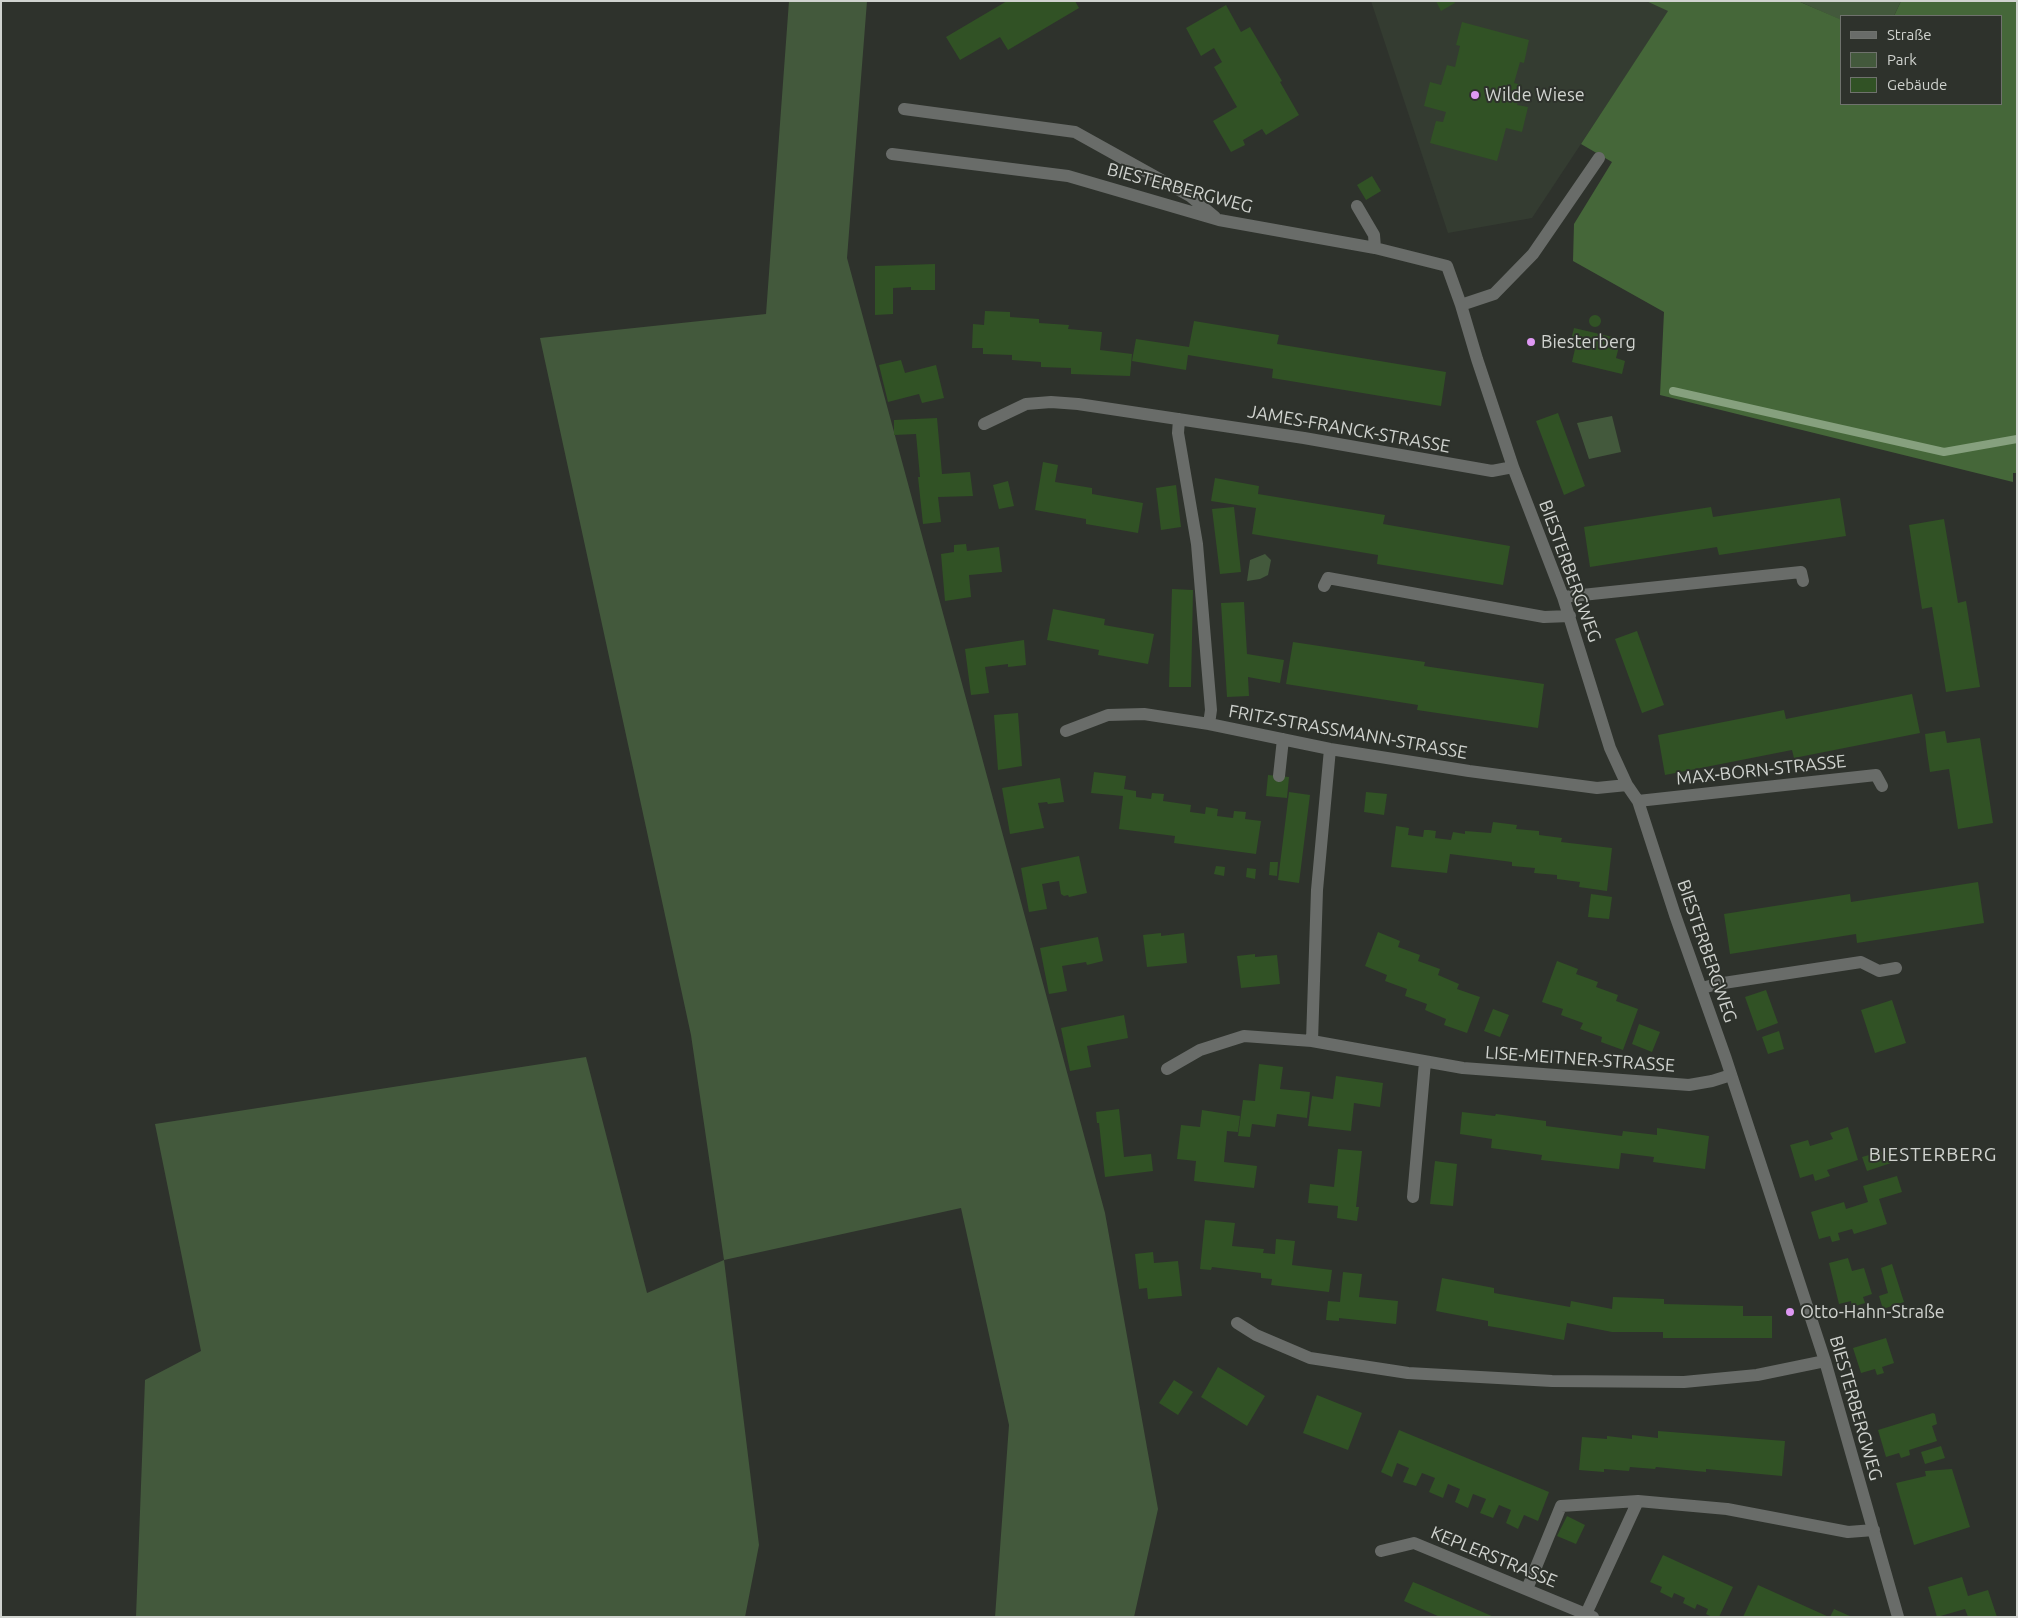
<!DOCTYPE html>
<meta charset="utf-8">
<style>
body{margin:0}
#map{position:relative;width:2018px;height:1618px;overflow:hidden;background:#2e322c;font-family:Ubuntu,sans-serif}
canvas{display:block}
.frame{position:absolute;inset:0;border:2px solid #d0d3cf;pointer-events:none}
.legend{position:absolute;left:1840px;top:15px;width:162px;height:90px;box-sizing:border-box;background:#2e322c;border:1px solid #6f726d;margin:0;padding:6px 9px;list-style:none;font-size:15px;color:#d0d3cf}
.legend li{display:flex;align-items:center;gap:10px;height:25px}
.legend b{width:25px;border:1px solid #6f726d}
</style>
<div id="map">
<canvas width="2018" height="1618"></canvas>
<div class="frame"></div>
<ul class="legend">
<li><b style="height:6px;background:#696c69"></b>Straße</li>
<li><b style="height:14px;background:#43593c"></b>Park</li>
<li><b style="height:14px;background:#315225"></b>Gebäude</li>
</ul>
</div>
<script>
const ctx = document.querySelector('canvas').getContext('2d');
ctx.lineJoin = 'round';
function paint(path, color) {
  ctx.fillStyle = color;
  ctx.fill(path, 'evenodd');
}
function strokePath(path, color, width, dash) {
  ctx.strokeStyle = color;
  ctx.lineWidth = width;
  ctx.lineCap = dash ? 'butt' : 'round';
  ctx.setLineDash(dash || []);
  ctx.stroke(path);
}
function write(font, color, halo, rows, align = 'center') {
  ctx.font = font + ' Ubuntu,sans-serif';
  ctx.lineWidth = 4;
  ctx.setLineDash([]);
  ctx.textBaseline = 'middle';
  ctx.strokeStyle = halo;
  ctx.fillStyle = color;
  for (const [text, x, y, turn = 0] of rows) {
    ctx.save();
    ctx.translate(x, y);
    ctx.rotate((+turn || 0) * Math.PI / 180);
    ctx.textAlign = isNaN(turn) ? turn : align;
    if (halo) ctx.strokeText(text, 0, 0);
    ctx.fillText(text, 0, 0);
    ctx.restore();
  }
}
const built = new Path2D(`
 M 1371,1 L 1646,1 L 1669,11 L 1532,218 L 1448,233 Z`);
const green = new Path2D(`
 M 789,1 L 867,1 L 847,258 L 1105,1213 L 1158,1509 L 1134,1617 L 995,1617 L 1009,1425 L 961,1208 L 724,1260 L 759,1545 L 745,1617 L 136,1617 L 145,1380 L 201,1351 L 155,1124 L 586,1057 L 647,1293 L 724,1260 L 691,1035 L 540,338 L 766,314 Z
 M 1798,1 L 1901,1 L 1894,16 L 1842,16 L 1841,20 Z
 M 1612,416 L 1621,452 L 1589,459 L 1577,423 Z
 M 1265,554 L 1271,560 L 1268,575 L 1260,579 L 1247,581 L 1250,560 Z`);
const forest = new Path2D(`
 M 1646,1 L 1798,1 L 1842,20 L 1842,104 L 2002,104 L 2002,16 L 1894,16 L 1901,1 L 2017,1 L 2017,473 L 2013,473 L 2013,482 L 1660,395 L 1664,312 L 1573,261 L 1574,224 L 1612,162 L 1581,144 L 1668,11 Z`);
const stream = new Path2D(`
 M 1673,391 L 1944,452 L 2017,439`);
const building = new Path2D(`
 M 1007,1 L 1075,1 L 1079,8 L 1008,50 L 1000,37 L 960,60 L 946,37 Z
 M 1436,1 L 1454,1 L 1455,3 L 1441,11 Z
 M 1226,5 L 1241,32 L 1250,27 L 1282,81 L 1280,82 L 1299,115 L 1266,135 L 1262,129 L 1243,140 L 1245,145 L 1231,152 L 1213,121 L 1237,107 L 1214,67 L 1222,62 L 1214,48 L 1201,56 L 1186,28 Z
 M 1462,22 L 1529,40 L 1524,63 L 1520,62 L 1514,83 L 1522,85 L 1517,105 L 1528,107 L 1522,132 L 1506,128 L 1497,161 L 1430,143 L 1436,121 L 1443,122 L 1446,112 L 1424,106 L 1430,82 L 1441,85 L 1447,65 L 1455,67 L 1460,46 L 1456,45 Z
 M 1372,176 L 1381,191 L 1366,200 L 1357,185 Z
 M 935,264 L 935,290 L 911,290 L 911,287 L 893,288 L 893,314 L 875,315 L 875,266 Z
 M 985,311 L 1010,312 L 1010,317 L 1039,319 L 1039,323 L 1069,325 L 1068,329 L 1102,332 L 1100,350 L 1132,354 L 1130,376 L 1071,374 L 1071,368 L 1041,367 L 1041,362 L 1012,360 L 1012,355 L 983,354 L 983,348 L 972,348 L 973,324 L 984,325 Z
 M1589 321a6 6 0 1 1 12 0a6 6 0 1 1-12 0Z
 M 1194,321 L 1279,335 L 1277,344 L 1446,372 L 1441,406 L 1272,378 L 1273,369 L 1188,355 L 1186,370 L 1132,361 L 1136,339 L 1189,347 Z
 M 1574,328 L 1621,339 L 1616,358 L 1625,361 L 1622,374 L 1572,362 L 1575,349 L 1569,348 Z
 M 901,360 L 905,373 L 936,365 L 944,398 L 922,403 L 919,394 L 888,402 L 879,365 Z
 M 1558,413 L 1585,486 L 1564,495 L 1536,421 Z
 M 937,418 L 942,474 L 970,472 L 973,496 L 938,497 L 941,522 L 923,524 L 918,477 L 920,477 L 916,434 L 894,435 L 894,420 Z
 M 1043,462 L 1058,465 L 1055,482 L 1092,488 L 1092,494 L 1143,503 L 1138,533 L 1086,524 L 1086,519 L 1035,510 Z
 M 1215,478 L 1259,486 L 1258,494 L 1385,515 L 1383,524 L 1510,546 L 1503,585 L 1377,564 L 1378,555 L 1252,534 L 1256,508 L 1211,501 Z
 M 1008,481 L 1014,506 L 999,509 L 993,485 Z
 M 1176,485 L 1181,527 L 1161,530 L 1156,488 Z
 M 1840,498 L 1846,536 L 1719,555 L 1717,547 L 1590,567 L 1584,527 L 1711,507 L 1713,517 Z
 M 1234,507 L 1241,572 L 1220,574 L 1212,509 Z
 M 1944,519 L 1958,603 L 1966,601 L 1980,687 L 1946,692 L 1932,607 L 1922,609 L 1909,525 Z
 M 966,544 L 967,551 L 999,547 L 1002,572 L 969,575 L 971,597 L 945,601 L 941,554 L 954,552 L 954,545 Z
 M 1172,589 L 1193,590 L 1191,687 L 1169,687 Z
 M 1244,602 L 1247,654 L 1284,660 L 1280,683 L 1248,677 L 1249,696 L 1227,697 L 1221,603 Z
 M 1053,609 L 1105,619 L 1104,625 L 1154,634 L 1148,664 L 1098,655 L 1099,650 L 1047,640 Z
 M 1637,631 L 1664,705 L 1642,713 L 1615,639 Z
 M 1024,640 L 1026,665 L 1008,667 L 1008,664 L 985,667 L 989,693 L 971,695 L 965,649 Z
 M 1293,642 L 1425,662 L 1424,666 L 1544,684 L 1538,728 L 1417,710 L 1418,705 L 1286,684 Z
 M 1912,694 L 1920,733 L 1794,758 L 1792,750 L 1665,775 L 1658,735 L 1784,710 L 1786,719 Z
 M 1018,713 L 1022,766 L 998,770 L 994,715 Z
 M 1945,731 L 1947,743 L 1980,738 L 1993,823 L 1958,829 L 1949,769 L 1930,772 L 1927,752 L 1925,734 Z
 M 1094,772 L 1126,776 L 1124,789 L 1136,791 L 1136,797 L 1151,799 L 1152,793 L 1164,794 L 1163,801 L 1191,805 L 1190,812 L 1205,814 L 1206,807 L 1218,809 L 1217,816 L 1233,818 L 1234,811 L 1246,812 L 1245,819 L 1261,821 L 1256,854 L 1174,843 L 1175,836 L 1119,829 L 1123,796 L 1091,793 Z
 M 1268,775 L 1289,777 L 1287,798 L 1266,796 Z
 M 1060,778 L 1064,802 L 1048,804 L 1047,802 L 1038,803 L 1044,828 L 1010,834 L 1002,788 Z
 M 1289,792 L 1310,795 L 1299,883 L 1278,880 Z
 M 1366,792 L 1387,794 L 1384,815 L 1364,812 Z
 M 1493,822 L 1517,825 L 1516,829 L 1539,831 L 1539,835 L 1562,838 L 1561,842 L 1612,848 L 1607,891 L 1579,887 L 1580,882 L 1557,879 L 1557,875 L 1534,873 L 1535,868 L 1512,866 L 1512,862 L 1450,854 L 1447,873 L 1391,867 L 1396,826 L 1409,828 L 1408,835 L 1423,837 L 1424,830 L 1429,830 L 1436,831 L 1435,838 L 1451,840 L 1453,832 L 1465,834 L 1465,831 L 1491,833 Z
 M 1079,856 L 1087,893 L 1069,897 L 1068,895 L 1064,896 L 1061,894 L 1059,881 L 1042,884 L 1047,909 L 1029,912 L 1021,868 Z
 M 1270,862 L 1278,862 L 1277,876 L 1269,875 Z
 M 1216,866 L 1225,867 L 1224,876 L 1214,874 Z
 M 1247,868 L 1256,869 L 1255,879 L 1246,877 Z
 M 1978,882 L 1984,923 L 1857,943 L 1856,934 L 1730,954 L 1724,914 L 1850,894 L 1851,902 Z
 M 1591,894 L 1612,897 L 1609,919 L 1588,917 Z
 M 1378,932 L 1400,941 L 1398,947 L 1420,955 L 1418,961 L 1440,969 L 1438,975 L 1459,984 L 1457,989 L 1480,997 L 1467,1033 L 1444,1025 L 1446,1019 L 1425,1010 L 1427,1004 L 1405,996 L 1407,989 L 1385,981 L 1387,975 L 1365,966 Z
 M 1161,933 L 1161,936 L 1184,933 L 1187,963 L 1147,967 L 1143,935 Z
 M 1098,937 L 1103,961 L 1087,965 L 1086,962 L 1062,966 L 1067,991 L 1049,994 L 1040,948 Z
 M 1255,954 L 1255,957 L 1277,955 L 1280,984 L 1241,988 L 1237,956 Z
 M 1557,961 L 1578,969 L 1576,974 L 1598,982 L 1596,987 L 1618,995 L 1616,1001 L 1638,1009 L 1623,1050 L 1601,1042 L 1602,1037 L 1580,1029 L 1583,1023 L 1561,1015 L 1563,1009 L 1542,1002 Z
 M 1766,990 L 1778,1023 L 1757,1031 L 1745,997 Z
 M 1892,1000 L 1906,1043 L 1875,1053 L 1861,1010 Z
 M 1493,1009 L 1509,1015 L 1500,1037 L 1484,1031 Z
 M 1124,1015 L 1128,1038 L 1087,1046 L 1091,1067 L 1070,1071 L 1061,1028 Z
 M 1639,1024 L 1660,1032 L 1652,1052 L 1632,1044 Z
 M 1779,1031 L 1784,1049 L 1768,1054 L 1762,1037 Z
 M 1259,1064 L 1283,1067 L 1280,1089 L 1310,1092 L 1307,1118 L 1277,1114 L 1275,1127 L 1252,1124 L 1250,1137 L 1238,1136 L 1243,1100 L 1255,1101 Z
 M 1336,1076 L 1383,1083 L 1380,1107 L 1354,1103 L 1351,1131 L 1308,1126 L 1312,1096 L 1333,1099 Z
 M 1119,1109 L 1124,1157 L 1151,1154 L 1153,1171 L 1105,1177 L 1099,1123 L 1097,1123 L 1096,1112 Z
 M 1202,1110 L 1240,1116 L 1238,1132 L 1227,1131 L 1224,1162 L 1257,1166 L 1254,1188 L 1194,1181 L 1196,1161 L 1177,1159 L 1181,1125 L 1200,1127 Z
 M 1462,1112 L 1495,1116 L 1496,1114 L 1546,1121 L 1546,1126 L 1622,1136 L 1623,1131 L 1657,1135 L 1657,1128 L 1709,1136 L 1705,1169 L 1653,1162 L 1654,1157 L 1621,1153 L 1619,1169 L 1541,1160 L 1542,1155 L 1491,1148 L 1492,1139 L 1460,1134 Z
 M 1848,1127 L 1858,1160 L 1827,1170 L 1830,1176 L 1815,1181 L 1813,1174 L 1800,1178 L 1790,1145 L 1808,1140 L 1810,1146 L 1833,1139 L 1830,1133 Z
 M 1338,1149 L 1362,1151 L 1356,1207 L 1359,1207 L 1357,1221 L 1337,1218 L 1338,1206 L 1308,1203 L 1310,1184 L 1334,1187 Z
 M 1887,1150 L 1891,1163 L 1867,1171 L 1862,1157 Z
 M 1435,1161 L 1457,1164 L 1453,1206 L 1430,1204 Z
 M 1897,1176 L 1902,1192 L 1879,1199 L 1887,1224 L 1854,1234 L 1852,1229 L 1838,1233 L 1840,1240 L 1832,1242 L 1830,1236 L 1819,1239 L 1811,1212 L 1844,1202 L 1846,1209 L 1868,1202 L 1863,1186 Z
 M 1205,1220 L 1235,1223 L 1232,1246 L 1264,1249 L 1263,1253 L 1275,1254 L 1276,1239 L 1295,1241 L 1292,1265 L 1332,1270 L 1329,1292 L 1271,1285 L 1272,1279 L 1261,1278 L 1261,1273 L 1212,1267 L 1211,1270 L 1200,1269 Z
 M 1153,1252 L 1154,1263 L 1178,1261 L 1182,1296 L 1148,1299 L 1147,1288 L 1139,1289 L 1135,1254 Z
 M 1848,1258 L 1852,1271 L 1864,1268 L 1872,1294 L 1863,1297 L 1865,1303 L 1852,1307 L 1851,1301 L 1839,1304 L 1829,1263 Z
 M 1892,1264 L 1904,1302 L 1883,1309 L 1879,1296 L 1888,1293 L 1881,1268 Z
 M 1343,1272 L 1362,1274 L 1359,1297 L 1398,1301 L 1396,1324 L 1339,1318 L 1339,1321 L 1326,1320 L 1328,1301 L 1340,1302 Z
 M 1442,1278 L 1494,1288 L 1494,1293 L 1570,1307 L 1571,1301 L 1612,1309 L 1613,1297 L 1664,1299 L 1664,1304 L 1743,1306 L 1743,1316 L 1772,1316 L 1772,1338 L 1663,1338 L 1663,1332 L 1612,1332 L 1567,1323 L 1564,1340 L 1512,1330 L 1488,1326 L 1488,1321 L 1436,1311 Z
 M 1886,1338 L 1894,1363 L 1882,1367 L 1884,1373 L 1877,1375 L 1875,1369 L 1861,1373 L 1853,1348 Z
 M 1218,1367 L 1265,1396 L 1247,1426 L 1201,1397 Z
 M 1174,1380 L 1193,1392 L 1178,1415 L 1159,1403 Z
 M 1317,1395 L 1362,1413 L 1348,1450 L 1303,1433 Z
 M 1933,1413 L 1935,1414 L 1937,1424 L 1932,1426 L 1937,1441 L 1909,1450 L 1910,1455 L 1901,1458 L 1899,1453 L 1886,1457 L 1878,1430 Z
 M 1399,1430 L 1549,1492 L 1538,1521 L 1524,1515 L 1518,1529 L 1506,1523 L 1511,1510 L 1499,1505 L 1493,1518 L 1480,1513 L 1486,1499 L 1473,1494 L 1468,1508 L 1455,1502 L 1460,1489 L 1448,1484 L 1443,1498 L 1429,1492 L 1435,1478 L 1422,1473 L 1416,1486 L 1403,1482 L 1409,1468 L 1397,1463 L 1392,1477 L 1381,1472 Z
 M 1658,1431 L 1785,1441 L 1782,1476 L 1706,1469 L 1706,1472 L 1656,1467 L 1655,1469 L 1630,1467 L 1629,1471 L 1604,1469 L 1604,1472 L 1579,1470 L 1582,1437 L 1607,1439 L 1607,1436 L 1632,1439 L 1632,1435 L 1658,1438 Z
 M 1941,1446 L 1945,1458 L 1925,1464 L 1921,1452 Z
 M 1952,1469 L 1970,1527 L 1914,1545 L 1896,1483 L 1926,1476 L 1925,1471 Z
 M 1567,1516 L 1585,1525 L 1576,1544 L 1557,1536 Z
 M 1663,1555 L 1733,1587 L 1719,1617 L 1712,1617 L 1706,1614 L 1708,1609 L 1697,1604 L 1695,1609 L 1683,1603 L 1685,1598 L 1674,1593 L 1672,1598 L 1660,1592 L 1662,1587 L 1650,1582 Z
 M 1962,1577 L 1968,1596 L 1988,1590 L 1997,1617 L 1968,1617 L 1965,1609 L 1937,1617 L 1928,1587 Z
 M 1413,1582 L 1423,1586 L 1494,1617 L 1440,1617 L 1404,1601 Z
 M 1758,1585 L 1829,1617 L 1743,1617 Z
 M 1834,1609 L 1852,1617 L 1830,1617 Z`);
const minor = new Path2D(`
 M 904,109 L 1075,132 L 1190,196 L 1215,217
 M 892,154 L 1068,176 L 1219,220 L 1375,248 L 1447,266 L 1461,305
 M 1599,158 L 1533,254 L 1494,294 L 1461,305 L 1477,359 L 1513,467 L 1563,597 L 1610,748 L 1627,785 L 1638,801 L 1675,915 L 1726,1059 L 1825,1361 L 1898,1617
 M 1357,206 L 1374,235 L 1375,248
 M 1179,419 L 1178,433 L 1197,544 L 1211,710 L 1209,724
 M 984,424 L 1026,404 L 1051,402 L 1078,404 L 1304,438 L 1492,471 L 1513,467
 M 1324,586 L 1328,578 L 1544,617 L 1570,616
 M 1563,597 L 1801,572 L 1803,581
 M 1066,731 L 1108,715 L 1144,714 L 1209,724 L 1330,749 L 1469,771 L 1597,788 L 1627,785
 M 1279,776 L 1283,739
 M 1638,801 L 1876,775 L 1882,786
 M 1702,988 L 1717,984 L 1861,962 L 1879,971 L 1896,968
 M 1312,1041 L 1317,890 L 1330,749
 M 1167,1069 L 1200,1050 L 1244,1036 L 1312,1041 L 1463,1068 L 1689,1085 L 1712,1081 L 1731,1075
 M 1413,1197 L 1425,1062
 M 1237,1323 L 1256,1335 L 1310,1358 L 1408,1373 L 1552,1381 L 1684,1382 L 1757,1375 L 1825,1361
 M 1638,1501 L 1727,1509 L 1848,1532 L 1874,1530
 M 1381,1551 L 1414,1543 L 1593,1617
 M 1527,1589 L 1561,1506 L 1638,1501 L 1586,1614`);
const markers = [
 [1475,95,5,"#de98f3"],
 [1531,342,5,"#de98f3"],
 [1790,1312,5,"#de98f3"]
];
const poiNames = [
 ["Wilde Wiese",1485,95],
 ["Biesterberg",1541,342],
 ["Otto-Hahn-Straße",1800,1312]
];
const streetNames = [
 ["BIESTERBERGWEG",1180,188,15],
 ["JAMES-FRANCK-STRASSE",1349,429,10],
 ["BIESTERBERGWEG",1570,571,70],
 ["FRITZ-STRASSMANN-STRASSE",1348,732,10],
 ["MAX-BORN-STRASSE",1761,770,-6],
 ["BIESTERBERGWEG",1707,951,71],
 ["LISE-MEITNER-STRASSE",1580,1059,4],
 ["BIESTERBERGWEG",1856,1408,74],
 ["KEPLERSTRASSE",1494,1557,22]
];
const neighbourhoodNames = [
 ["BIESTERBERG",1933,1155]
];
paint(built, '#343c31');
paint(green, '#43593c');
paint(forest, '#456739');
strokePath(stream, '#86a07e', 8);
paint(building, '#315225');
strokePath(minor, '#696c69', 12);
for (const [x, y, r, color] of markers) {
  const dot = new Path2D();
  dot.arc(x, y, r, 0, 2 * Math.PI);
  ctx.fillStyle = color;
  ctx.fill(dot);
  strokePath(dot, '#2e322c', 2);
}
write('18px', '#d0d3cf', '#2e322c', poiNames, 'left');
write('18px', '#d0d3cf', '#2e322c', streetNames);
ctx.letterSpacing = '1px';
write('19px', '#d0d3cf', '#2e322c', neighbourhoodNames);
ctx.letterSpacing = '0px';
</script>
